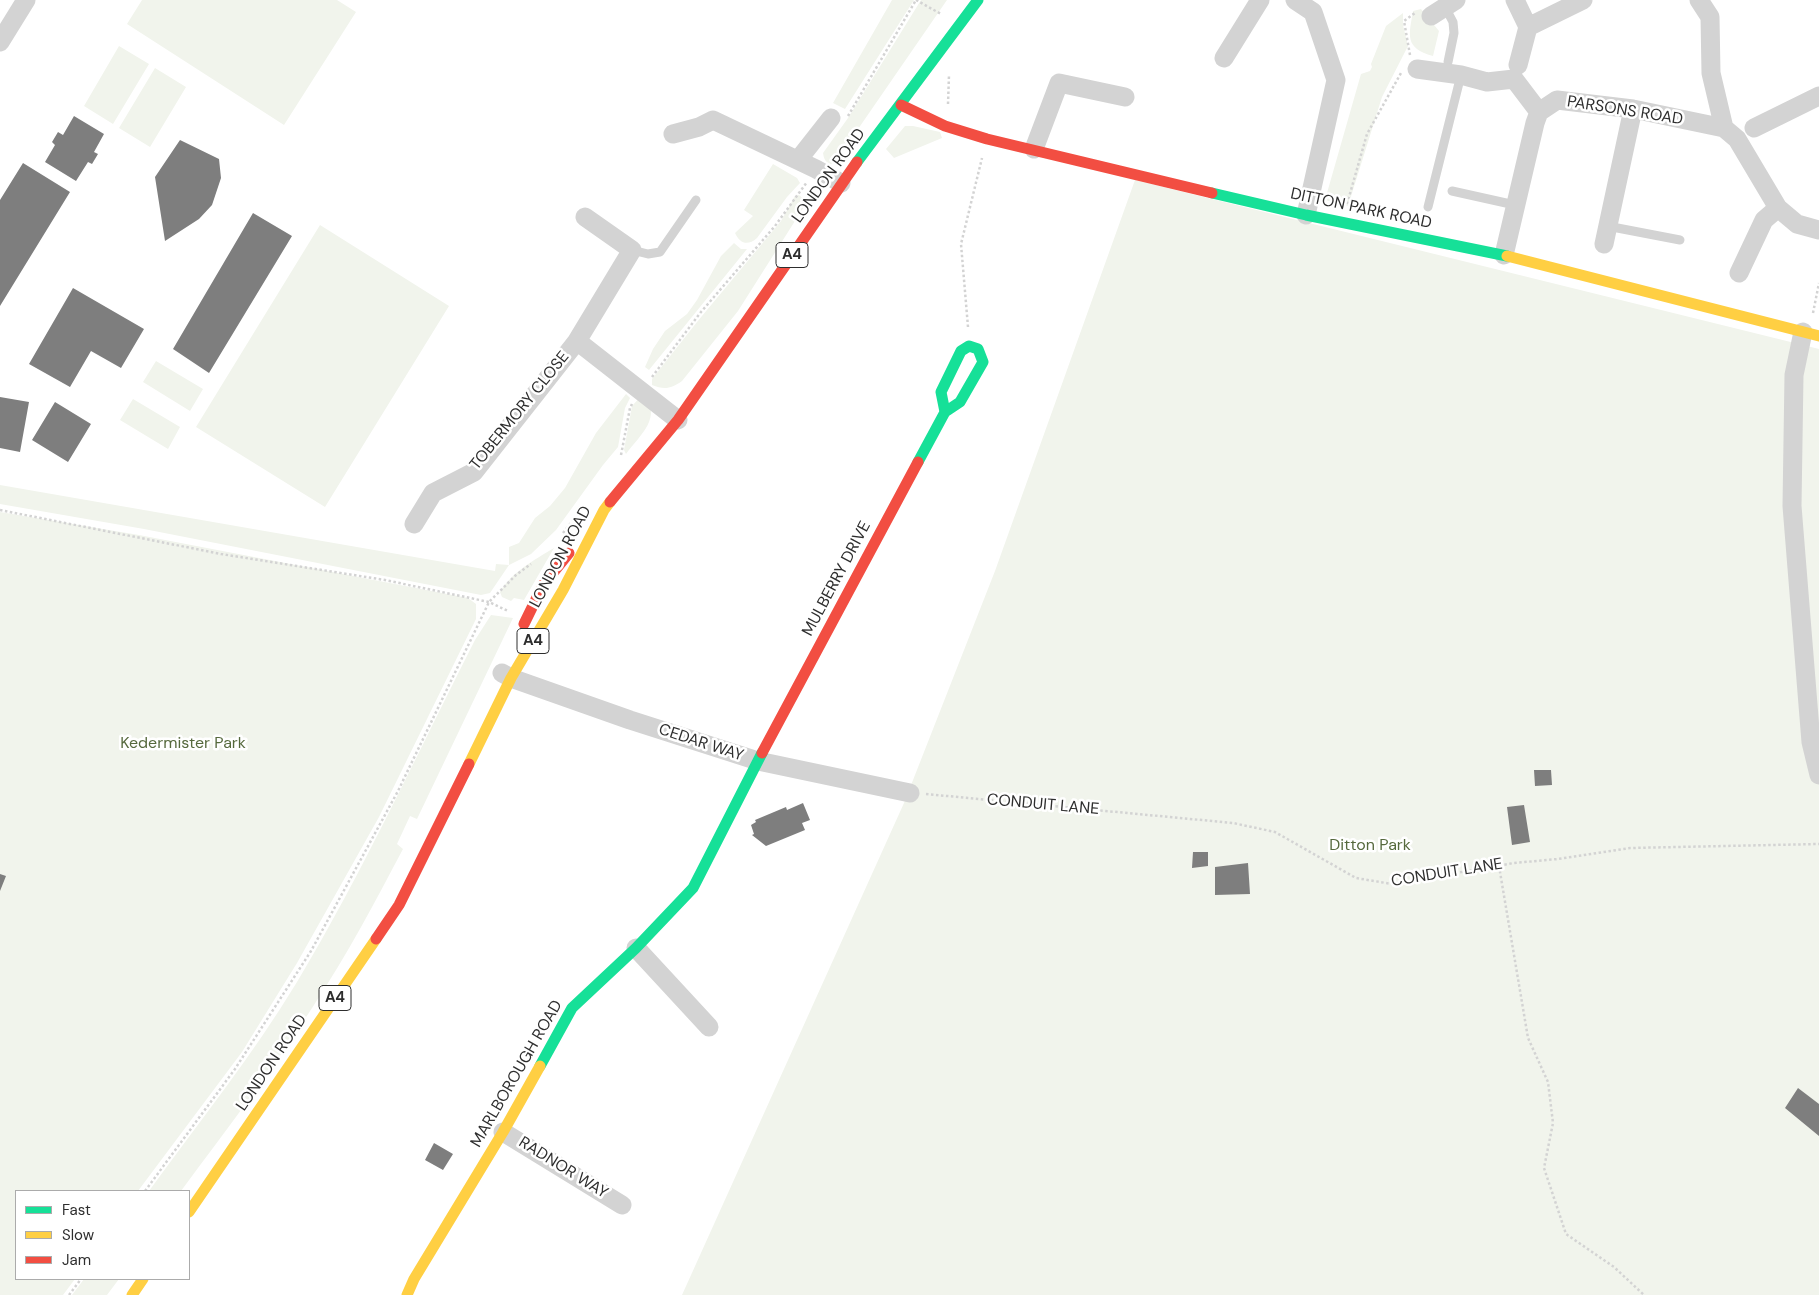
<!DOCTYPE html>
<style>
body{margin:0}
#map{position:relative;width:1819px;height:1295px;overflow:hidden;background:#fff;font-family:"DM Sans",sans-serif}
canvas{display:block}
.legend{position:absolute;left:15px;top:1190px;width:175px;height:90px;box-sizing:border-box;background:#fff;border:1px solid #ababab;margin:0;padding:6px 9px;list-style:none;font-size:15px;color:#2e2e2e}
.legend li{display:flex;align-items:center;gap:10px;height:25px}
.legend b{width:25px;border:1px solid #ababab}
</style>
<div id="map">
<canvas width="1819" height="1295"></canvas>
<ul class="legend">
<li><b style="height:6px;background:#16e098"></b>Fast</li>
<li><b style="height:6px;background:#ffcf43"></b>Slow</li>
<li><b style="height:6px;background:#f24e42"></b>Jam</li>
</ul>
</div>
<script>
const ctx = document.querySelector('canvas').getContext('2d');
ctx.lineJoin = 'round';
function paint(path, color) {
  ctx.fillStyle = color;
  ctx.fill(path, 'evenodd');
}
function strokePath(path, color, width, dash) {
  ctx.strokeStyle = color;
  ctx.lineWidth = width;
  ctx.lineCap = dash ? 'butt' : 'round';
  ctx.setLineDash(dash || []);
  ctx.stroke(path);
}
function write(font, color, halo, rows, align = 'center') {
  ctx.font = font + ' "DM Sans",sans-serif';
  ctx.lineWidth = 5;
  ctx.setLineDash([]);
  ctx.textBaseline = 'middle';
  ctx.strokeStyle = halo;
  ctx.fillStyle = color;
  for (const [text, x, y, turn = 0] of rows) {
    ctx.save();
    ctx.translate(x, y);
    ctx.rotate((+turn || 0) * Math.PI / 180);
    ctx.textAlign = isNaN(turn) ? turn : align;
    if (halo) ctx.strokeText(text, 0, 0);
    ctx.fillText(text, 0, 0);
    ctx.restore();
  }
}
const green = new Path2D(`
 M 142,0 L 337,0 L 356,12 L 284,125 L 127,24 Z
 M 892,0 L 914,0 L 845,109 L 833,103 Z
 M 921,0 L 947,0 L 836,161 L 831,164 C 825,162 824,159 823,153 L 848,118 Z
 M 1421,9 L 1439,31 L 1433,56 C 1404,48 1409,35 1413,11 Z
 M 1403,13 L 1403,25 L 1408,46 L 1382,97 L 1348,206 L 1325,200 L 1361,74 L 1370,71 L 1372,67 L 1371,64 L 1386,26 Z
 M 119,46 L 149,64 L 113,124 L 84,106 Z
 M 155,68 L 186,87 L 150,147 L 119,128 Z
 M 905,126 L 913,126 L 940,132 L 942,138 L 894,158 L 886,149 Z
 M 773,164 L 797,178 L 800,183 L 787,197 L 757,238 C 748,246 740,244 735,233 L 753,216 L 744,210 Z
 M 1135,180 L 1819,349 L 1819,1295 L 682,1295 L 904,803 L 995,571 Z
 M 799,195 L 807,202 L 738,311 L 682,381 C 671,389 664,390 652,385 L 652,379 L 697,322 L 781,221 L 795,196 Z
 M 320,225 L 449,306 L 325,507 L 196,427 Z
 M 734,243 L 741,249 L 747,249 L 649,370 L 645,367 L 653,349 L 665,331 L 687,314 L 697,300 L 721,256 Z
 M 156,361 L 203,389 L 190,411 L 143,382 Z
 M 626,394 L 630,398 L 625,408 L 618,447 L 603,465 L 556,530 L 531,554 L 509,565 L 490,593 L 481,595 L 144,529 L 0,504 L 0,485 L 495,571 L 496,564 L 509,565 L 509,547 L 519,543 L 535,518 L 550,506 L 565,488 L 596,433 Z
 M 643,394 C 663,417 641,434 626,454 L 624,450 L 632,406 Z
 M 133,399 L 180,427 L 168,449 L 120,420 Z
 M 0,512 L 139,535 L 468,598 L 476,604 L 476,619 L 379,817 L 297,963 L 242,1052 L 138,1191 L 16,1191 L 16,1279 L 75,1279 L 63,1295 L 0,1295 Z
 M 554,548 L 524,600 L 514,598 L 511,601 L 502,597 L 500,592 C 512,572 534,560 554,548 Z
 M 491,615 L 513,618 L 417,819 L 410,816 L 397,844 L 403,849 C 375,902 347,955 314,1005 C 273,1069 226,1130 181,1191 L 149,1191 C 199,1122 253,1055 297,982 C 363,872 417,754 475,640 Z
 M 84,1279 L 119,1279 L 107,1295 L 72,1295 Z`);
const building = new Path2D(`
 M 74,116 L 104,134 L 94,152 L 98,154 L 92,164 L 88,162 L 76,181 L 45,162 L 55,145 L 52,142 L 58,132 L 63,135 Z
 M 180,140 L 219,159 L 221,178 L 212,205 L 199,219 L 165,241 L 155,177 Z
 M 23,163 L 70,192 L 0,306 L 0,200 Z
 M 253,213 L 292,236 L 209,373 L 173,349 Z
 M 73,288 L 144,329 L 121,368 L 91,351 L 70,387 L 29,364 Z
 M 0,397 L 29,402 L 20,452 L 0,448 Z
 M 55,402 L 91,424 L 68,462 L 32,440 Z
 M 1534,770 L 1551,770 L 1552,785 L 1535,786 Z
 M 803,803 L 810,820 L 802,823 L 805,830 L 766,846 L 752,835 L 754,834 L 751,825 L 756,822 L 755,820 L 786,807 L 787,810 Z
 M 1524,805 L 1530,842 L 1512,845 L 1507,807 Z
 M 1193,852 L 1208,852 L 1208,866 L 1192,868 Z
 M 1248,863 L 1250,894 L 1215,895 L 1215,867 Z
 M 0,874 L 6,876 L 0,891 Z
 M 1798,1088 L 1819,1104 L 1819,1136 L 1785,1108 Z
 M 434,1143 L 453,1154 L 443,1170 L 425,1160 Z`);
const path = new Path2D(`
 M 916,0 L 941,14
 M 1410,55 L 1404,21 L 1415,13
 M 948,104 L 949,75
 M 848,116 L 916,0
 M 1347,204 L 1367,134 L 1401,73
 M 1813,313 L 1819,283
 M 968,327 L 961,244 L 982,158
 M 652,377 L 701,312 L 775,226 L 807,182
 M 621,455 L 630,408 L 632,404
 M 0,510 L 221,554 L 385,580 L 489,602 L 508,611
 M 563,533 L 574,519
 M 926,794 L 1233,823 L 1275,832 L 1356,878 L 1392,884 L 1514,863 L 1558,859 L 1630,848 L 1819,844
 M 1499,866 L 1528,1038 L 1548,1082 L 1553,1123 L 1544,1168 L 1566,1234 L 1614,1267 L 1644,1295
 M 145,1191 L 235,1069 L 311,951 L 398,791 L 489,602 L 516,575 L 531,564
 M 69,1295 L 81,1279`);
const lane = new Path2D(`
 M 1445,7 L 1453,22 L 1454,33 L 1448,62
 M 1452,191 L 1515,205
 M 1428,207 L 1461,75
 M 1607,226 L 1680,240
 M 632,250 L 648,254 L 660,252 L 696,200`);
const street = new Path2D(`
 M 1295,0 L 1313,12 L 1336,80 L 1306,215
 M 1515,0 L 1528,27 L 1518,65
 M 1699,0 L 1710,17 L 1711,73 L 1724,128
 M 1431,16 L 1456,0
 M 1528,27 L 1583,0
 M 0,42 L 26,0
 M 1224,58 L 1260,0
 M 1417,69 L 1461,75 L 1487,82 L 1514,79 L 1539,112
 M 1754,128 L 1819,96
 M 673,134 L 699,127 L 713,120 L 816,169 L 841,183
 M 1034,149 L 1059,83 L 1125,97
 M 798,160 L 831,118
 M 1604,244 L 1633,109
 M 1504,255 L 1535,123 L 1539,112 L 1557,100 L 1633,109 L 1724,128 L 1737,139 L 1778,208 L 1797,224 L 1819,230
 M 1739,273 L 1764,220 L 1778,208
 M 1803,332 L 1794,375 L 1792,506 L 1811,742 L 1819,775
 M 577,341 L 632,250 L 585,217
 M 414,524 L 433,493 L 474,472 L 577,341 L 678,420
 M 502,673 L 511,678 L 630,720 L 758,761 L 910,793
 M 636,948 L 709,1027
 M 503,1132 L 622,1205`);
const fast = new Path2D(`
 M 857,162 L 978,0
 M 1212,193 L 1306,215 L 1507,256
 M 918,462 L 945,412 L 941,392 L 961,351 L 969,346 L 978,349 L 983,362 L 960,402 L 945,412
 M 540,1066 L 572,1008 L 636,948 L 693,888 L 762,753`);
const slow = new Path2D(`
 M 1507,256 L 1819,336
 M 469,764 L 511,678 L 563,590 L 604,510 L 610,502
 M 189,1212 L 376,939
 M 132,1295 L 143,1279
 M 407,1295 L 414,1279 L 503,1132 L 540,1066`);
const jam = new Path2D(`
 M 901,105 L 945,126 L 987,139 L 1212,193
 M 610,502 L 678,420 L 857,162
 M 524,624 L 543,585 L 569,553
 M 762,753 L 918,462
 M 376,939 L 399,905 L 469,764`);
const shields = [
 [792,255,32],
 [533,641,32],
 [335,998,32]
];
const shieldNames = [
 ["A4",792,255],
 ["A4",533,641],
 ["A4",335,998]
];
const streetNames = [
 ["PARSONS ROAD",1625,111,9],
 ["LONDON ROAD",829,176,-54],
 ["DITTON PARK ROAD",1361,209,12],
 ["TOBERMORY CLOSE",520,411,-51],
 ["LONDON ROAD",561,557,-62],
 ["MULBERRY DRIVE",837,579,-62],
 ["CEDAR WAY",701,743,18],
 ["CONDUIT LANE",1043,805,5],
 ["CONDUIT LANE",1447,873,-9],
 ["LONDON ROAD",272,1063,-56],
 ["MARLBOROUGH ROAD",517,1074,-60],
 ["RADNOR WAY",563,1168,32]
];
const parkNames = [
 ["Kedermister Park",183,744],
 ["Ditton Park",1370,846]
];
paint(green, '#f1f4ec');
paint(building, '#7e7e7e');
strokePath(path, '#d3d3d3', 2.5, [2.5, 2.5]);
strokePath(lane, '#d3d3d3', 9);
strokePath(street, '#d3d3d3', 19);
strokePath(fast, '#16e098', 11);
strokePath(slow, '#ffcf43', 11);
strokePath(jam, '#f24e42', 11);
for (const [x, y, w] of shields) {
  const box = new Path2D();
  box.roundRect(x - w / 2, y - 12.5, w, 25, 4);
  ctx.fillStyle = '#fff';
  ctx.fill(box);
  strokePath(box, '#2e2e2e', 1);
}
write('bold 15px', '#2e2e2e', null, shieldNames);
write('16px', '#2e2e2e', '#fff', streetNames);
write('16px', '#56693d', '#fff', parkNames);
</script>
